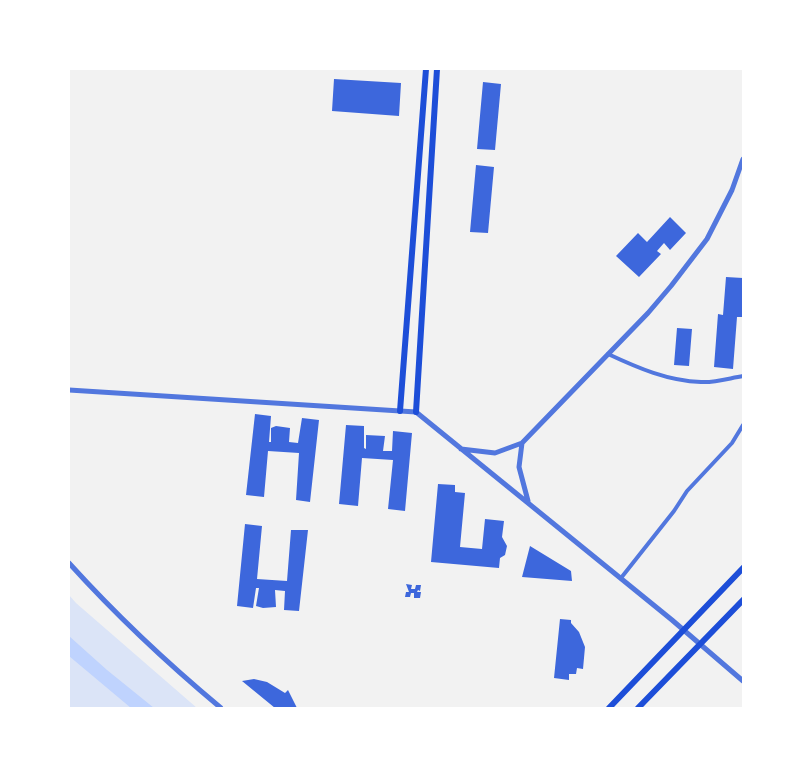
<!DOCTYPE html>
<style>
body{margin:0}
#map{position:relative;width:812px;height:777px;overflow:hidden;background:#f2f2f2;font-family:"Archivo Narrow",sans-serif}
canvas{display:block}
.frame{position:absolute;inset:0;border:70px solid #fff;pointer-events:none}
</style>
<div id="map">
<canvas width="812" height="777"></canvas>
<div class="frame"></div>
</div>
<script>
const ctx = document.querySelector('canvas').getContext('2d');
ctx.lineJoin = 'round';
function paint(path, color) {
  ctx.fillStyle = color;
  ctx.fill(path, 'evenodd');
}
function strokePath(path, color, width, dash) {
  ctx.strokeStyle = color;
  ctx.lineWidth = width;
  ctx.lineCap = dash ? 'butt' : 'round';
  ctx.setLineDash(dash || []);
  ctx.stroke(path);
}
const green = new Path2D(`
 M 69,595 L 76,603 L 197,708 L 69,708 Z`);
const water = new Path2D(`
 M 69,636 L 107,670 L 154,708 L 131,708 L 69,656 Z`);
const building = new Path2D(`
 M 334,79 L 401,83 L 399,116 L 332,111 Z
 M 483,82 L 501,84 L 495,150 L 477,149 Z
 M 476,165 L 494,167 L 488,233 L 470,232 Z
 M 670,217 L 686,233 L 670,250 L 664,243 L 657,251 L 661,254 L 639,277 L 616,256 L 638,233 L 647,242 Z
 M 726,277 L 743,278 L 742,317 L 737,317 L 733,369 L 714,367 L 718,314 L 723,315 Z
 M 677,328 L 692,329 L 689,366 L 674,365 Z
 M 255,414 L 271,416 L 269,442 L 271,442 L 271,428 L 276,426 L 290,428 L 289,442 L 298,443 L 302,418 L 319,420 L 310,502 L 296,500 L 299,453 L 268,451 L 264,497 L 246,495 Z
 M 346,425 L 364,426 L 364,448 L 366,449 L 366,435 L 385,436 L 383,451 L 392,451 L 393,431 L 412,433 L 405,511 L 388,509 L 393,460 L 362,458 L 358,506 L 339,504 Z
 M 438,484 L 455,485 L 455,492 L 465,493 L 460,547 L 482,549 L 485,519 L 504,521 L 502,537 L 507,546 L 505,555 L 500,558 L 499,568 L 431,562 Z
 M 245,524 L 262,526 L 257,579 L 287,581 L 291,530 L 308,530 L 299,611 L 284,610 L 285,591 L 275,590 L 276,607 L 263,608 L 256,606 L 259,588 L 256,588 L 253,608 L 237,606 Z
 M 530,546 L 571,571 L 572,581 L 522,577 Z
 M 406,584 L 412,585 L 411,589 L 415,589 L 416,585 L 421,585 L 420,591 L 418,590 L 417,592 L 421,592 L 420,598 L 414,598 L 414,593 L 411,593 L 410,597 L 405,597 L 406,592 L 409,592 Z
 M 560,619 L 571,620 L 571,623 L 579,632 L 585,647 L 583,669 L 577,668 L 576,674 L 569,674 L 569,680 L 554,678 Z
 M 254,679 L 267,682 L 285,693 L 288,690 L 297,708 L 275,708 L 242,681 Z`);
const minor = new Path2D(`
 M 608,354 C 638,368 668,381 701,382 C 715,383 730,378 743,376
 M 621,578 L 674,511 L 687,491 L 732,443 L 743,425`);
const tertiary = new Path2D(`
 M 69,390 L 416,412 L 672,620 L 743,681
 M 522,443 L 648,313 L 671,286 L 707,239 L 732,190 L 743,159
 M 461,449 L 495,453 L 522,443 L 519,467 L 528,501
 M 69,563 C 116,615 167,663 221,708`);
const primary = new Path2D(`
 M 400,411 L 426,69
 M 416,412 L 437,69
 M 609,708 L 743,568
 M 638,708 L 743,600`);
paint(green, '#dbe4f7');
paint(water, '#bfd3fe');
paint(building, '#3d67dc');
strokePath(minor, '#5277de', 4);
strokePath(tertiary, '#5277de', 5);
strokePath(primary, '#1d4ed8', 6);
</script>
